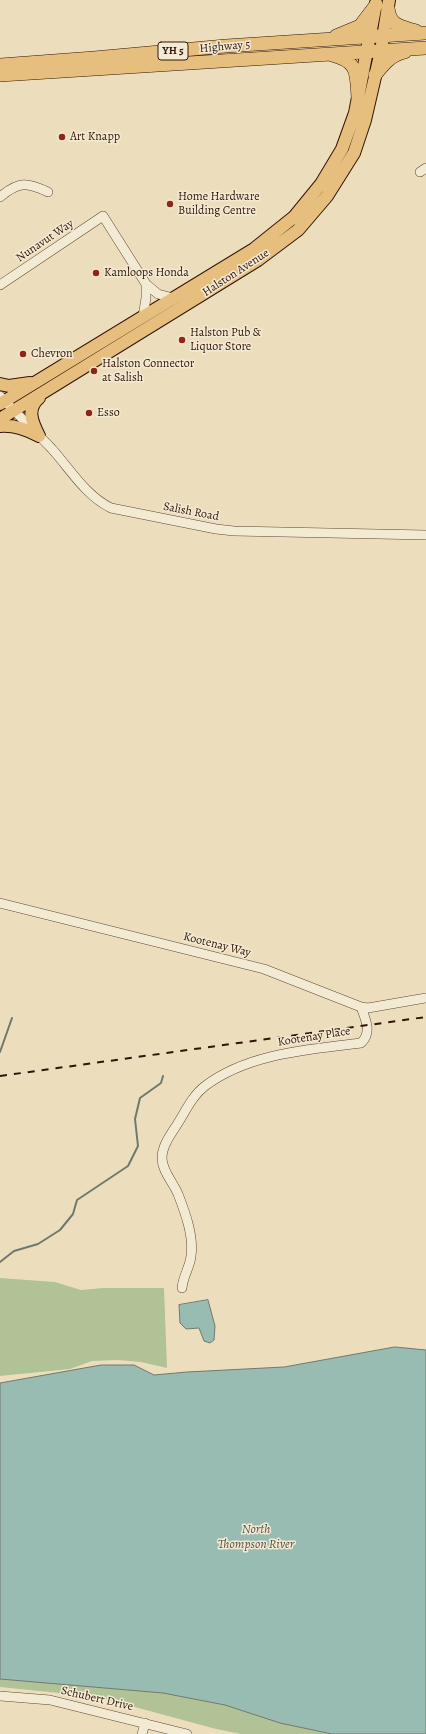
<!DOCTYPE html>
<style>
body{margin:0}
canvas{display:block;background:#ecdebd}
</style>
<canvas width="426" height="1734"></canvas>
<script>
const ctx = document.querySelector('canvas').getContext('2d');
ctx.lineJoin = 'round';
function paint(path, color) {
  ctx.fillStyle = color;
  ctx.fill(path, 'evenodd');
}
function strokePath(path, color, width, dash) {
  ctx.strokeStyle = color;
  ctx.lineWidth = width;
  ctx.lineCap = dash ? 'butt' : 'round';
  ctx.setLineDash(dash || []);
  ctx.stroke(path);
}
function write(font, color, halo, rows, align = 'center') {
  ctx.font = font + ' Alegreya,serif';
  ctx.lineWidth = 3;
  ctx.setLineDash([]);
  ctx.textBaseline = 'middle';
  ctx.strokeStyle = halo;
  ctx.fillStyle = color;
  for (const [text, x, y, turn = 0] of rows) {
    ctx.save();
    ctx.translate(x, y);
    ctx.rotate((+turn || 0) * Math.PI / 180);
    ctx.textAlign = isNaN(turn) ? turn : align;
    if (halo) ctx.strokeText(text, 0, 0);
    ctx.fillText(text, 0, 0);
    ctx.restore();
  }
}
const green = new Path2D(`
 M 0,1278 L 55,1282 L 81,1290 L 103,1288 L 164,1288 L 167,1368 L 141,1362 L 118,1360 L 92,1361 L 70,1369 L 0,1376 Z
 M 0,1679 L 163,1693 L 225,1705 L 280,1723 L 332,1734 L 241,1734 L 216,1729 L 98,1697 L 0,1687 Z`);
const water = new Path2D(`
 M 208,1300 L 215,1326 L 214,1340 L 210,1343 L 204,1341 L 199,1328 L 186,1329 L 180,1323 L 179,1305 Z
 M 395,1347 L 426,1350 L 426,1734 L 332,1734 L 280,1723 L 225,1705 L 163,1693 L 0,1679 L 0,1383 L 101,1365 L 134,1365 L 154,1375 L 187,1372 L 284,1367 Z`);
const stream = new Path2D(`
 M 0,1052 L 12,1018
 M 0,1262 L 14,1251 L 38,1244 L 60,1230 L 73,1214 L 77,1200 L 128,1166 L 138,1146 L 135,1119 L 140,1098 L 161,1083 L 163,1076`);
const minor = new Path2D(`
 M 420,172 L 426,168
 M 0,197 C 19,181 27,182 48,192
 M 0,285 L 103,216 L 146,284 L 158,294 L 173,298
 M 143,317 L 146,298 L 146,284
 M 0,396 C 17,414 35,431 52,449 C 70,469 86,496 111,508 L 216,529 L 234,531 L 426,535
 M 0,903 L 264,969 L 361,1007 L 368,1008 L 426,998
 M 182,1288 C 183,1276 190,1267 191,1256 C 194,1236 185,1212 178,1194 C 173,1182 162,1171 162,1158 C 162,1145 172,1133 178,1123 C 186,1110 193,1095 205,1086 C 249,1053 308,1050 361,1043 C 372,1033 366,1020 361,1007
 M 0,1696 L 50,1700 L 187,1734
 M 142,1734 L 145,1723`);
const major = new Path2D(`
 M 0,384 L 9,386 L 30,383
 M 0,404 L 254,249 L 294,217 L 321,184 L 342,149 L 355,113 L 376,3
 M 0,419 L 258,260 L 298,230 L 327,196 L 354,153 L 365,120 L 381,51 L 389,0
 M 0,426 C 15,425 25,429 39,436
 M 39,436 C 32,422 26,409 39,398`);
const highway = new Path2D(`
 M 388,8 C 390,26 400,26 416,31
 M 336,36 L 360,26 L 376,5
 M 332,55 C 359,62 356,73 358,97
 M 0,65 L 94,58 L 226,46 L 426,33
 M 0,75 L 426,48
 M 375,75 C 384,64 391,55 405,52`);
const rail = new Path2D(`
 M 0,1076 L 426,1017`);
const markers = [
 [62,137,4,"#8f2418"],
 [170,204,4,"#8f2418"],
 [96,273,4,"#8f2418"],
 [182,340,4,"#8f2418"],
 [23,354,4,"#8f2418"],
 [94,371,4,"#8f2418"],
 [89,413,4,"#8f2418"]
];
const shields = [
 [173,51,30]
];
const shieldNames = [
 ["YH 5",173,51]
];
const streetNames = [
 ["Highway 5",225,47,-5],
 ["Nunavut Way",45,241,-34],
 ["Halston Avenue",236,273,-33],
 ["Salish Road",191,512,11],
 ["Kootenay Way",217,945,14],
 ["Kootenay Place",314,1037,-9],
 ["Schubert Drive",97,1699,13]
];
const poiNames = [
 ["Art Knapp",70,137],
 ["Home Hardware",178,197],
 ["Building Centre",178,211],
 ["Kamloops Honda",104,273],
 ["Halston Pub &",190,333],
 ["Liquor Store",190,347],
 ["Chevron",31,354],
 ["Halston Connector",102,364],
 ["at Salish",102,378],
 ["Esso",97,413]
];
const waterNames = [
 ["North",256,1530],
 ["Thompson River",256,1545]
];
paint(green, '#b1c296');
paint(water, '#99bcb2');
strokePath(water, '#70796e', 1);
strokePath(stream, '#70796e', 2);
strokePath(minor, '#604634', 10);
strokePath(major, '#321407', 14);
strokePath(highway, '#321407', 14);
strokePath(minor, '#f3ead4', 9);
strokePath(major, '#e6bf7e', 12);
strokePath(highway, '#e6bf7e', 13);
strokePath(rail, '#321407', 2, [7, 7]);
for (const [x, y, r, color] of markers) {
  const dot = new Path2D();
  dot.arc(x, y, r, 0, 2 * Math.PI);
  ctx.fillStyle = color;
  ctx.fill(dot);
  strokePath(dot, '#f3ead4', 1.5);
}
for (const [x, y, w] of shields) {
  const box = new Path2D();
  box.roundRect(x - w / 2, y - 9, w, 18, 3);
  ctx.fillStyle = '#f3ead4';
  ctx.fill(box);
  strokePath(box, '#321407', 1);
}
write('bold 11px', '#321407', null, shieldNames);
write('12px', '#321407', '#f3ead4', streetNames);
write('12px', '#321407', '#f3ead4', poiNames, 'left');
write('italic 13px', '#564f43', '#f3ead4', waterNames);
</script>
